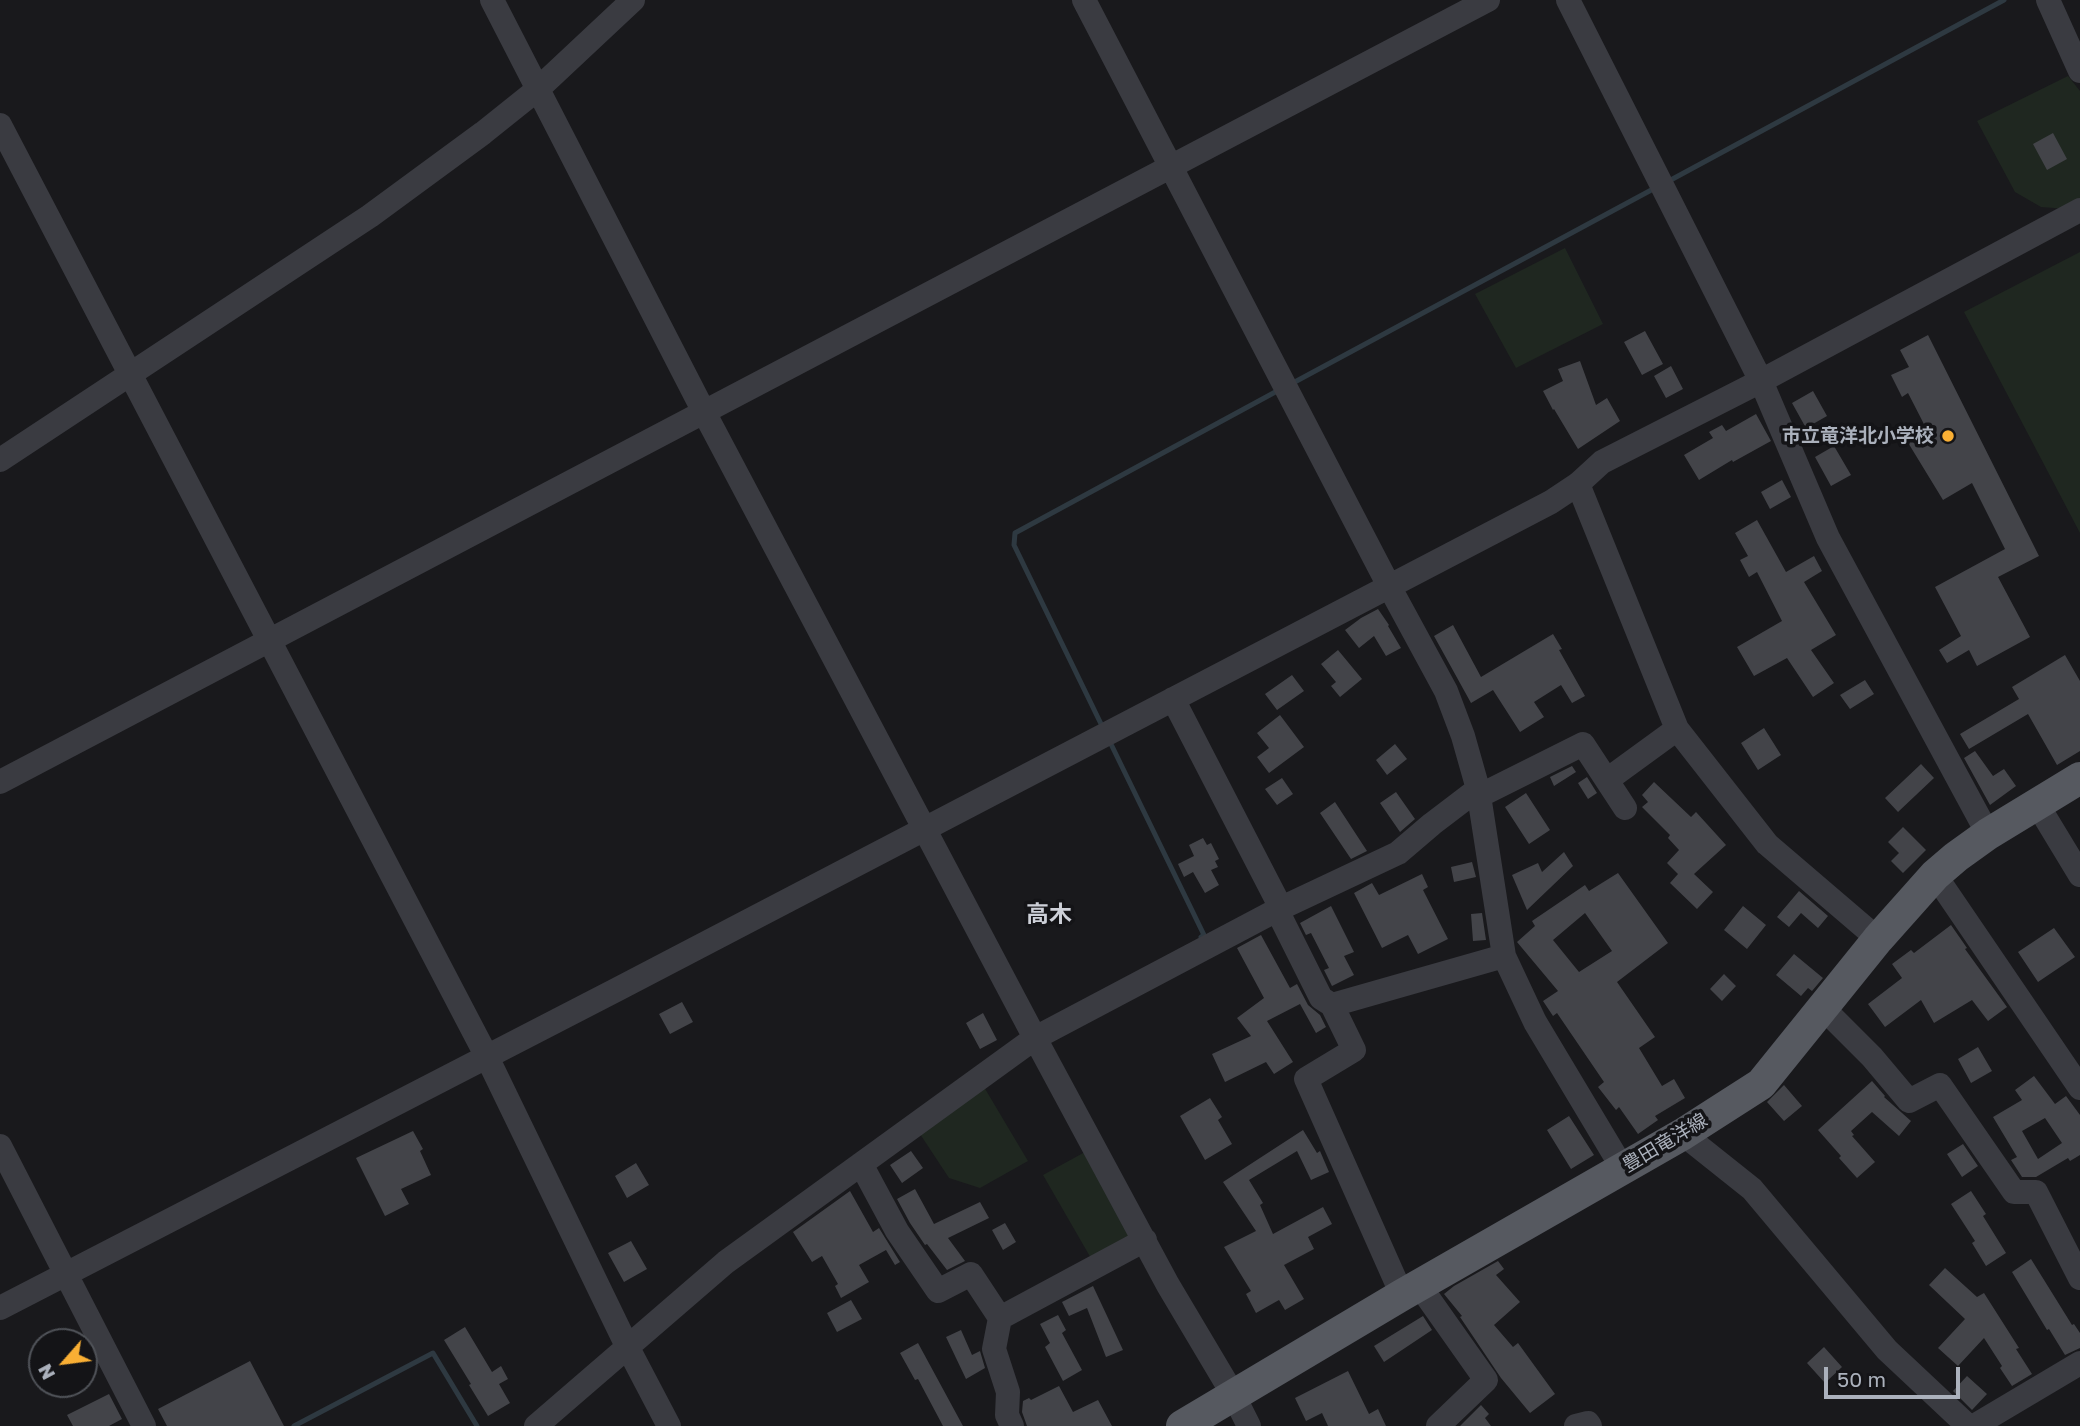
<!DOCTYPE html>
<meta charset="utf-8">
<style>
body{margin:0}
#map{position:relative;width:2080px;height:1426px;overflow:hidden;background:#19191c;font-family:"Golos Text",sans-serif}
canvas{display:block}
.north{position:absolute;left:28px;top:1328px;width:70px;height:70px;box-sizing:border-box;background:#141417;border:2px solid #505359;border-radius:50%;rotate:242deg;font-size:19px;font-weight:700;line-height:28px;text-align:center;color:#abb1bc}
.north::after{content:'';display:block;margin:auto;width:24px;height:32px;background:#f9af34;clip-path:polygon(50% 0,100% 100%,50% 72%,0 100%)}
.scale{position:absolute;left:1824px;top:1367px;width:136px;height:32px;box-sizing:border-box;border:4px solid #abb1bc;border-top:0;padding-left:9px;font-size:21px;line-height:24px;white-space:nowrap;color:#abb1bc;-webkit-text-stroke:5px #141417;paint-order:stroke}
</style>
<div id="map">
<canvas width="2080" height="1426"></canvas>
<div class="north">N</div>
<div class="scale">50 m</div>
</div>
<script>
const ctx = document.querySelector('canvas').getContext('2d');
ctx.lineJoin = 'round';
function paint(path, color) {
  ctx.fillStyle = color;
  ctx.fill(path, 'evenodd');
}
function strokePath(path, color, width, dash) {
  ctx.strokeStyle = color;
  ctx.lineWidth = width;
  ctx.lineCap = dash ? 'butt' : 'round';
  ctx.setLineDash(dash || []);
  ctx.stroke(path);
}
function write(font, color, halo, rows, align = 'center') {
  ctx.font = font + ' "Golos Text","Noto Sans JP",sans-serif';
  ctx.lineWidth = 7;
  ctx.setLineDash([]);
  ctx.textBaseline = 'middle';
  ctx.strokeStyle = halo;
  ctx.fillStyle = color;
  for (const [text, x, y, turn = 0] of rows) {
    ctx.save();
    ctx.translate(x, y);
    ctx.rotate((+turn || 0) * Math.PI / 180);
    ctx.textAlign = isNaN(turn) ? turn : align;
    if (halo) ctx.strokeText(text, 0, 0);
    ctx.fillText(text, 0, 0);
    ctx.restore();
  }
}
const green = new Path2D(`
 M 2068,76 L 2080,91 L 2080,210 L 2041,207 L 2015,192 L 1977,121 Z
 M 1565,248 L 1603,324 L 1516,368 L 1475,294 Z
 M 2080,252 L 2080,533 L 1964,312 Z
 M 984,1087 L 1028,1161 L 980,1188 L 949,1178 L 920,1134 Z
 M 1085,1152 L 1138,1244 L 1096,1267 L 1043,1175 Z`);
const stream = new Path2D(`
 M 1667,182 L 2004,0
 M 1291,384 L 1655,188
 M 1103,728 L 1014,545 L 1015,533 L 1279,390
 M 1109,740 L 1204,935 L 1201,937
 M 294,1426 L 433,1353 L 477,1426`);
const building = new Path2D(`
 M 2053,133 L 2067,159 L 2047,170 L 2033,144 Z
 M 1645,331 L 1663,364 L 1642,375 L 1624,342 Z
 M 1928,335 L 2039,556 L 1998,577 L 2030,637 L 1977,666 L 1969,650 L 1947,663 L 1939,650 L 1961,636 L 1935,587 L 2005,549 L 1972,483 L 1943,500 L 1907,441 L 1927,430 L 1908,393 L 1902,397 L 1891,375 L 1909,367 L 1900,350 Z
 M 1580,361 L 1596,405 L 1607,398 L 1620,421 L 1578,449 L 1554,409 L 1553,410 L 1543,391 L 1563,381 L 1558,369 Z
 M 1671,366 L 1683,389 L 1666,398 L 1654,376 Z
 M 1813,391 L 1827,416 L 1806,428 L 1792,403 Z
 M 1756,414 L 1771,441 L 1733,462 L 1732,460 L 1699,480 L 1684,455 L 1713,438 L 1709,432 L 1722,425 L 1726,431 Z
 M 1834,446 L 1851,475 L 1831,486 L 1815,457 Z
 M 1782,480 L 1791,497 L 1770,509 L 1761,492 Z
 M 1757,520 L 1786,572 L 1814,556 L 1822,571 L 1804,582 L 1836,635 L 1811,650 L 1834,683 L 1813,697 L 1787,658 L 1754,676 L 1737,647 L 1782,621 L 1757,572 L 1749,577 L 1740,560 L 1748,556 L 1735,533 Z
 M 1378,609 L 1389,625 L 1388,626 L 1401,648 L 1386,656 L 1374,636 L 1359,648 L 1345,630 L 1361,618 Z
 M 1453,625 L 1481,677 L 1553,634 L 1562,649 L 1559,650 L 1585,696 L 1572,703 L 1561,685 L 1534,702 L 1544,717 L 1520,732 L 1493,690 L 1471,703 L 1434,636 Z
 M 1338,650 L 1362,679 L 1340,697 L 1331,686 L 1336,682 L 1321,664 Z
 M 2065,655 L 2080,681 L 2080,751 L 2057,765 L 2028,714 L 1969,749 L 1960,734 L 2019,699 L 2012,687 Z
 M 1292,675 L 1304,691 L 1277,710 L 1265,694 Z
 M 1865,680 L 1874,694 L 1850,709 L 1840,695 Z
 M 1280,715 L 1304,747 L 1269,773 L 1257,757 L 1269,748 L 1257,733 Z
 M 1764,728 L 1781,755 L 1758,770 L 1741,743 Z
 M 1395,744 L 1407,759 L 1387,775 L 1376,760 Z
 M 1975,751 L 1993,776 L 2004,769 L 2016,786 L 1990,805 L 1964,758 Z
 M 1921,764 L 1934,778 L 1898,812 L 1885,798 Z
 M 1572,766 L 1576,772 L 1554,786 L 1550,777 Z
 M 1587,777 L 1597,793 L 1588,799 L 1578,783 Z
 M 1282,778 L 1293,794 L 1277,805 L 1265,789 Z
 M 1654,782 L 1691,817 L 1696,812 L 1726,845 L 1694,874 L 1713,892 L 1697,909 L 1670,883 L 1678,874 L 1667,863 L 1679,850 L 1668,838 L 1670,835 L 1642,807 L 1648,802 L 1642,795 Z
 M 1396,792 L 1415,819 L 1400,832 L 1380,803 Z
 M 1526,793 L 1550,830 L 1529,844 L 1505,807 Z
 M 1335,802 L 1367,851 L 1351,859 L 1320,813 Z
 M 1903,827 L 1926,850 L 1903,873 L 1891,861 L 1899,853 L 1888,842 Z
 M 1203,838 L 1207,845 L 1211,843 L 1219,859 L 1215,861 L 1218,867 L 1211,870 L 1219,885 L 1205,893 L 1193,872 L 1184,877 L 1178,864 L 1194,856 L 1189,845 Z
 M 1564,852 L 1573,866 L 1527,910 L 1512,875 L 1538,863 L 1542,872 Z
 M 1472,862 L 1476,877 L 1454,882 L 1451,867 Z
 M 1618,873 L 1668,943 L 1617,982 L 1655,1037 L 1639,1048 L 1662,1086 L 1674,1079 L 1685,1098 L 1655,1116 L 1658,1120 L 1638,1134 L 1619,1107 L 1616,1110 L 1598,1087 L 1604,1082 L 1557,1013 L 1553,1016 L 1543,1001 L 1558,991 L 1517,942 L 1535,926 L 1532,921 L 1585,885 L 1589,891 ZM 1585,913 L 1612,951 L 1579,972 L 1553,940 Z
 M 1422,874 L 1428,887 L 1423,890 L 1448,939 L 1418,954 L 1408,935 L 1382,948 L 1354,893 L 1372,883 L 1379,895 Z
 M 1799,891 L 1828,916 L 1818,928 L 1801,913 L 1789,927 L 1777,917 Z
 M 1331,906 L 1354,952 L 1344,956 L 1354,975 L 1332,986 L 1324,970 L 1329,968 L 1311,933 L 1306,935 L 1300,923 Z
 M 1743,906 L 1766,925 L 1747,949 L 1724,930 Z
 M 1482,913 L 1486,940 L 1473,941 L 1471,914 Z
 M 1951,925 L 1967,948 L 1965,949 L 2007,1007 L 1988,1021 L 1972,1000 L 1934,1023 L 1921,1000 L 1885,1027 L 1868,1004 L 1902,978 L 1892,964 L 1911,950 L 1914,953 Z
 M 2054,928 L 2075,957 L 2038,982 L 2018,952 Z
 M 1261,935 L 1290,988 L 1297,984 L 1308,1005 L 1320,1015 L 1326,1027 L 1316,1033 L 1300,1004 L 1267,1021 L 1293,1062 L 1274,1074 L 1266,1062 L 1225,1082 L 1212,1054 L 1251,1036 L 1237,1018 L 1264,998 L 1237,948 Z
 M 1794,954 L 1823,978 L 1812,991 L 1808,988 L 1801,996 L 1776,975 Z
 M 1724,974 L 1736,986 L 1722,1001 L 1710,989 Z
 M 682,1002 L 693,1022 L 670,1034 L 659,1014 Z
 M 983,1013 L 997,1040 L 980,1049 L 966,1023 Z
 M 1978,1047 L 1992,1071 L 1971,1083 L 1958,1059 Z
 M 2034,1076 L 2055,1104 L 2066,1096 L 2080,1115 L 2080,1155 L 2070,1161 L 2068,1158 L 2036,1177 L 2022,1177 L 2011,1160 L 2017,1157 L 1993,1117 L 2022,1100 L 2015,1090 ZM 2045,1118 L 2062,1143 L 2038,1159 L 2022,1131 Z
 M 1872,1081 L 1885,1096 L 1884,1097 L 1911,1121 L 1899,1136 L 1872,1112 L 1851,1131 L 1854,1135 L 1852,1136 L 1875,1162 L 1857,1178 L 1839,1158 L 1841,1156 L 1818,1130 Z
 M 1784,1085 L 1802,1106 L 1784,1121 L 1767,1102 Z
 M 1210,1098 L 1222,1117 L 1218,1120 L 1232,1144 L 1205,1160 L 1180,1116 Z
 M 1569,1116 L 1594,1155 L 1571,1169 L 1547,1130 Z
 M 1303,1130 L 1317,1153 L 1320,1151 L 1329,1172 L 1311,1180 L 1297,1151 L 1249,1180 L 1263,1203 L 1260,1205 L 1273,1234 L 1323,1207 L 1332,1224 L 1308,1237 L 1314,1249 L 1284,1265 L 1304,1299 L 1285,1310 L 1279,1300 L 1256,1313 L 1246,1294 L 1251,1291 L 1224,1247 L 1256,1231 L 1223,1182 Z
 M 413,1131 L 423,1149 L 420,1151 L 431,1175 L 401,1189 L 409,1204 L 385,1216 L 356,1158 Z
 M 1963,1144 L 1978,1166 L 1962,1177 L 1947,1154 Z
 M 911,1151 L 923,1168 L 902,1183 L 890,1165 Z
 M 636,1163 L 649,1185 L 627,1198 L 615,1176 Z
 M 915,1189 L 934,1224 L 980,1202 L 989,1218 L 948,1238 L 965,1261 L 947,1270 L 927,1244 L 925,1245 L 910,1223 L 897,1199 Z
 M 850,1191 L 873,1232 L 879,1228 L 900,1262 L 895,1265 L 886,1250 L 859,1265 L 869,1282 L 841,1298 L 835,1286 L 838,1284 L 822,1256 L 812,1262 L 793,1232 Z
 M 1971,1191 L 1986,1214 L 1983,1216 L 2006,1253 L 1986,1266 L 1972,1243 L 1975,1241 L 1951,1204 Z
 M 1005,1223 L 1016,1242 L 1003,1250 L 992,1230 Z
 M 631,1241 L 647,1269 L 624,1282 L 608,1253 Z
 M 2031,1259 L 2072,1325 L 2074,1324 L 2080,1333 L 2080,1348 L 2065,1355 L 2049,1329 L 2047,1330 L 2012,1272 Z
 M 1498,1261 L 1504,1269 L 1496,1275 L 1520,1302 L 1494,1325 L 1513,1347 L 1518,1343 L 1555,1394 L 1530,1413 L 1501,1378 L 1460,1317 L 1462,1316 L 1444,1294 L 1454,1286 Z
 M 1945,1268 L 1977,1297 L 1984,1293 L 2019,1348 L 2016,1349 L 2032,1374 L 2012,1386 L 2000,1368 L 2002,1366 L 1984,1338 L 1958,1366 L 1938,1348 L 1965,1319 L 1929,1285 Z
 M 1093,1286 L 1123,1350 L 1106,1357 L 1087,1308 L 1069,1316 L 1062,1302 Z
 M 851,1300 L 862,1319 L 837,1332 L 827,1313 Z
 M 1058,1315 L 1066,1330 L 1062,1333 L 1082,1370 L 1063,1381 L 1045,1347 L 1050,1343 L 1040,1324 Z
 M 1423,1316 L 1432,1330 L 1384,1362 L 1374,1346 Z
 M 465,1327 L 492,1372 L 501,1366 L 508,1379 L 499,1384 L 510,1403 L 488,1416 L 469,1385 L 471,1384 L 444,1340 Z
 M 961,1330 L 972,1355 L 980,1351 L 985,1368 L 966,1379 L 946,1337 Z
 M 918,1343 L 963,1426 L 943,1426 L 918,1379 L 915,1380 L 900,1353 Z
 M 1824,1347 L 1842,1367 L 1825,1383 L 1807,1363 Z
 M 250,1361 L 284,1426 L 167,1426 L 158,1409 Z
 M 1348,1371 L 1369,1414 L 1378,1409 L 1386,1426 L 1328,1426 L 1322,1413 L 1306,1421 L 1295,1398 Z
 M 1967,1376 L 1987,1394 L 1972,1410 L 1953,1391 Z
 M 1059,1386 L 1073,1412 L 1098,1400 L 1112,1426 L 1027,1426 L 1022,1412 L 1023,1401 L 1029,1398 L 1031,1400 Z
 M 109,1394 L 122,1419 L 109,1426 L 73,1426 L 67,1415 Z
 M 1481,1405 L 1489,1414 L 1485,1418 L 1491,1426 L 1460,1426 Z`);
const minor = new Path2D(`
 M 492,0 L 704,412 L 1035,1038 L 1168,1285 L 1234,1396 L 1249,1426
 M 1084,0 L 1389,586 L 1446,691 L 1463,736 L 1478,789 L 1504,956 L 1535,1022 L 1623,1169
 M 1568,0 L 1761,381 L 1828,538 L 1988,834
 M 2048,0 L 2080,71
 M 0,125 L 487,1057 L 627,1346 L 669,1426
 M 0,460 L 370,216 L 483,133 L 538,89 L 633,0
 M 1578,484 L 1677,729 L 1767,844 L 1878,939
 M 1173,699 L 1281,908
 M 1607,780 L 1677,729
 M 0,782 L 1488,0
 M 1479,796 L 1583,744 L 1625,808
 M 2037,804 L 2080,875
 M 1935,875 L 2080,1088
 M 1277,910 L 1321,998 L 1332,1005 L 1354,1050 L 1306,1079 L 1402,1295
 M 1332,1005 L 1504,956
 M 1823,1008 L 1872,1057 L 1909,1101 L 1940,1085 L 2014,1192 L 2036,1192 L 2080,1278
 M 1683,1134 L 1752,1189 L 1887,1350 L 1968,1426
 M 0,1146 L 144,1426
 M 861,1164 L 897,1231 L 938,1291 L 971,1274 L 1000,1318 L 994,1349 L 1008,1392 L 1007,1415 L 1012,1426
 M 1419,1285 L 1486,1380 L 1438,1426
 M 0,1308 L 618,989 L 1551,502 L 1578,484 L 1602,462 L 1761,381 L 2080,210
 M 1000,1318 L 1145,1240
 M 536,1426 L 726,1262 L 1035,1038 L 1277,910 L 1398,853 L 1432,824 L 1478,789
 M 1576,1426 L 1588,1423 L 1590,1426
 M 1974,1426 L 2080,1363`);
const major = new Path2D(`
 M 1182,1426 L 1402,1295 L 1683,1134 L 1761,1084 L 1878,939 L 1935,875 L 1956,857 L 1988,834 L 2080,778`);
const markers = [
 [1948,436,7,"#f9af34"]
];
const poiNames = [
 ["市立竜洋北小学校",1934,436]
];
const streetNames = [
 ["豊田竜洋線",1665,1143,-31]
];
const quarterNames = [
 ["高木",1049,915]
];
paint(green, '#1f2720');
strokePath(stream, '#2e3941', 5);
paint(building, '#434449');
strokePath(minor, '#3a3b41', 24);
strokePath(major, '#565960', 32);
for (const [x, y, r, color] of markers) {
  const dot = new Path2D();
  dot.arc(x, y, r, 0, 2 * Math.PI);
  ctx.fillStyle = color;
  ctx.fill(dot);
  strokePath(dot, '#141417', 2.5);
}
write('bold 19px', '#abb1bc', '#141417', poiNames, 'right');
write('19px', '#abb1bc', '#141417', streetNames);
write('bold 23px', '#cdd0d8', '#141417', quarterNames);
</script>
